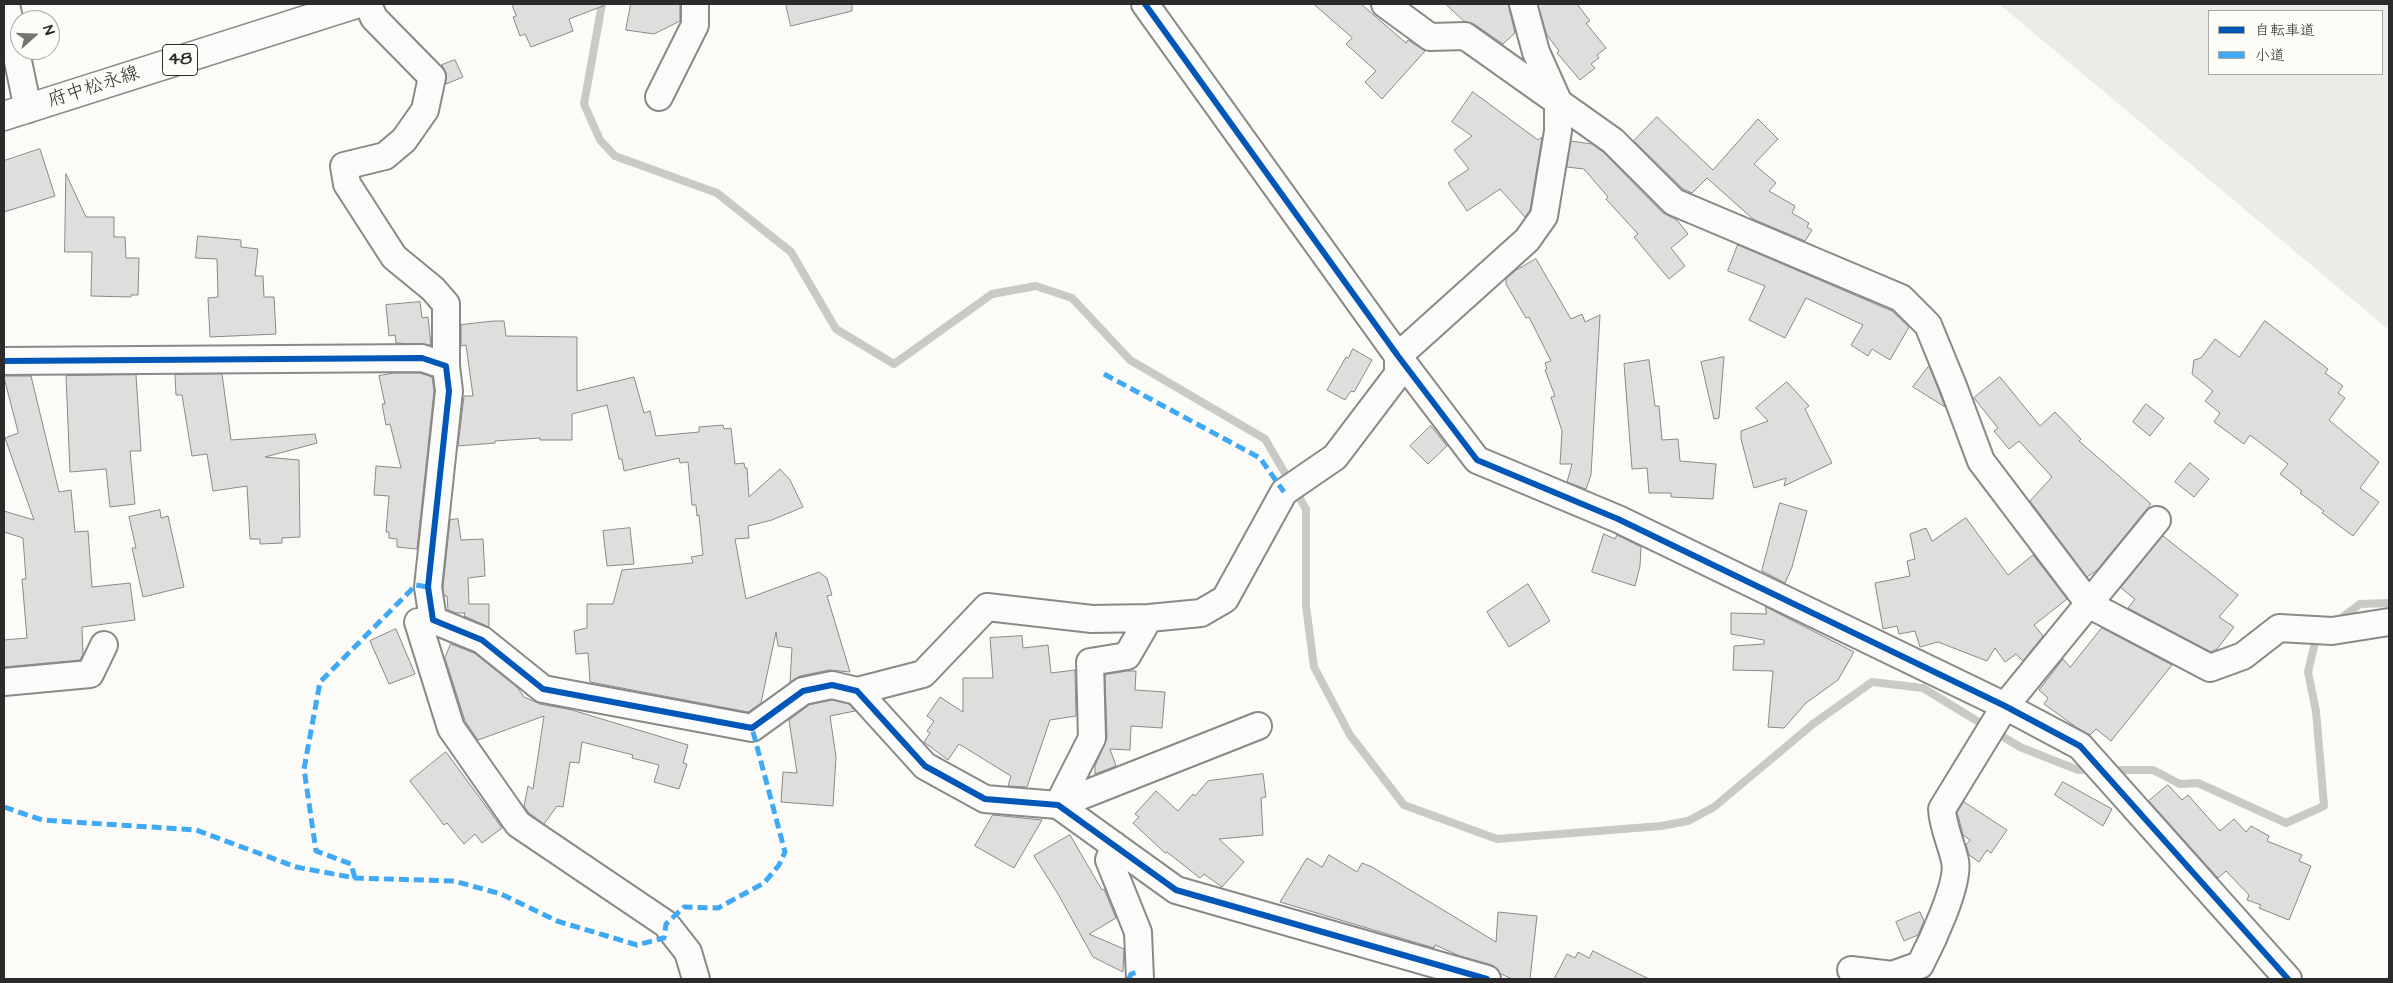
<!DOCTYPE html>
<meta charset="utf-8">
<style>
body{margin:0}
#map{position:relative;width:2393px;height:983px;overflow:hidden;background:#fcfbf8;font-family:"Architects Daughter","Klee One",sans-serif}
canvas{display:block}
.frame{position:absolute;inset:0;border:5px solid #2b2b2b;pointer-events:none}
.legend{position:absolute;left:2208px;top:10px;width:175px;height:65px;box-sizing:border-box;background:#fdfcf7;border:1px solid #a9a8a5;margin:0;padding:6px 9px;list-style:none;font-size:15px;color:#2b2b2b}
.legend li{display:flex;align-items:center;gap:10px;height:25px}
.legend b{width:25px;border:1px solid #a9a8a5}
.north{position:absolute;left:10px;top:10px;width:50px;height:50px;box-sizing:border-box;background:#fdfcf7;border:1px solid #a9a8a5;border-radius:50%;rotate:70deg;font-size:14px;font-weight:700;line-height:20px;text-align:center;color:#2b2b2b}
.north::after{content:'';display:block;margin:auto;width:18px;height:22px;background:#747473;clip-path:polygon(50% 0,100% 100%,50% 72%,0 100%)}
</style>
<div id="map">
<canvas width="2393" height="983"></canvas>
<div class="frame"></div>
<ul class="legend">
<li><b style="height:6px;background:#0057b8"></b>自転車道</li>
<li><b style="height:6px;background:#3fa9f5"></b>小道</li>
</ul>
<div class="north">N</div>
</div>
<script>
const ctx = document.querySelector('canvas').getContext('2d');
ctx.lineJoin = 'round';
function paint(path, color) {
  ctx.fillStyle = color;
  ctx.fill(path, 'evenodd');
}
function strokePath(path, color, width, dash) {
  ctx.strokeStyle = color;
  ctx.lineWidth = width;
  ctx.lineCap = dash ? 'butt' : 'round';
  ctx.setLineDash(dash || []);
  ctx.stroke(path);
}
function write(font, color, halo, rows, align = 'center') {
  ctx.font = font + ' "Architects Daughter","Klee One",sans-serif';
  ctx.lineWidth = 4;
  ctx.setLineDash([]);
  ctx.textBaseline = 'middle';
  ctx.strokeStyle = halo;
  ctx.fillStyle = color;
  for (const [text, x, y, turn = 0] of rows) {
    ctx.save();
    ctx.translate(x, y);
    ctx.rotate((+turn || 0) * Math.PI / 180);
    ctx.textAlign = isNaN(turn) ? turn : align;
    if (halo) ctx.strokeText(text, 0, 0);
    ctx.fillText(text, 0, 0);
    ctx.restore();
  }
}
const green = new Path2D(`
 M 1999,4 L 2389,4 L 2389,330 ZM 2209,11 L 2382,11 L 2382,74 L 2209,74 Z`);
const stream = new Path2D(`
 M 602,4 L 584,104 L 600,140 L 615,156 L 717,193 L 791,252 L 836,329 L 894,364 L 992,294 L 1036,286 L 1072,298 L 1130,360 L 1265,439 L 1306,509 L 1306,606 L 1314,667 L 1350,735 L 1404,805 L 1497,839 L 1661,826 L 1688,821 L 1714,807 L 1813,724 L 1872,682 L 1923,688 L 2020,747 L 2078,770 L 2093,770
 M 2336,622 L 2360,604 L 2389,603
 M 2110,770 L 2153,770 L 2180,784 L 2198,783 L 2286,823 L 2324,806 L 2316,711 L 2308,672 L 2316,638 L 2319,635`);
const building = new Path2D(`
 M 512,4 L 602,4 L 603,6 L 569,19 L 573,31 L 531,47 L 525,34 L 520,36 L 513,17 L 516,16 Z
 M 631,4 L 680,4 L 680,21 L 654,34 L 626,30 Z
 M 786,4 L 852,4 L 852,11 L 791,26 Z
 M 1314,4 L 1361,4 L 1406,43 L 1408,40 L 1425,51 L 1382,99 L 1365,82 L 1376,71 L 1346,44 L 1352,38 Z
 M 1446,4 L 1508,4 L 1515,33 L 1503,44 L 1474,24 L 1464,21 Z
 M 1538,4 L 1577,4 L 1590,21 L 1586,23 L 1606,48 L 1597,55 L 1599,58 L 1591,64 L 1595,68 L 1580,80 L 1557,53 L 1559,51 L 1547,35 Z
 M 455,60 L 463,77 L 446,84 L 446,73 L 442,65 Z
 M 1473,92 L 1538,140 L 1542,137 L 1530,210 L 1525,217 L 1500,189 L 1467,211 L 1448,183 L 1469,169 L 1454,150 L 1472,136 L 1452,122 Z
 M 1657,117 L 1713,170 L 1758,119 L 1778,139 L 1754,164 L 1776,183 L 1769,191 L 1795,206 L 1792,213 L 1809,223 L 1807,227 L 1812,230 L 1805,241 L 1753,219 L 1707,178 L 1692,193 L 1683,189 L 1634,141 Z
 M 1571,141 L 1592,144 L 1603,152 L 1663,213 L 1677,220 L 1688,234 L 1671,248 L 1685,266 L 1669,279 L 1634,237 L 1638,234 L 1606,199 L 1608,197 L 1584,169 L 1567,167 Z
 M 40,149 L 55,196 L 4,212 L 4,161 Z
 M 66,174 L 86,217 L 114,217 L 114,237 L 125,237 L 126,258 L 139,258 L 138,295 L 131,295 L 131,297 L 91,296 L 92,252 L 65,252 Z
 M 198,236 L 241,240 L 241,247 L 258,249 L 255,276 L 263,276 L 264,297 L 274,297 L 276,334 L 210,337 L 208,298 L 218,297 L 217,259 L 196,258 Z
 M 1738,245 L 1892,311 L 1909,327 L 1890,360 L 1872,349 L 1868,356 L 1851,345 L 1863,325 L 1806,298 L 1785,338 L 1749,320 L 1765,286 L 1728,271 Z
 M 1536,259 L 1571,319 L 1582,314 L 1585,322 L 1600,315 L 1591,475 L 1586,489 L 1567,482 L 1572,464 L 1560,464 L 1562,431 L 1551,397 L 1555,396 L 1545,370 L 1547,369 L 1545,363 L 1551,361 L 1529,317 L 1526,318 L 1506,284 L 1506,279 L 1515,271 Z
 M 420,302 L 422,318 L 428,317 L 431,345 L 396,343 L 395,335 L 389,336 L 386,305 Z
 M 494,321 L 504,321 L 506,336 L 577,337 L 577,391 L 634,377 L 644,413 L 650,411 L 656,436 L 699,432 L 699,427 L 723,425 L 724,429 L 731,428 L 735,464 L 744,463 L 745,468 L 747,468 L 749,497 L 780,469 L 790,480 L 803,507 L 772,520 L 748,526 L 749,538 L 735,539 L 746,599 L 819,572 L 827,578 L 832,595 L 827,596 L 850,672 L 829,670 L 800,676 L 790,682 L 792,648 L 778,646 L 776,632 L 761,703 L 748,712 L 590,682 L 588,653 L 576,654 L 574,631 L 587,628 L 587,604 L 613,604 L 622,570 L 693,563 L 691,557 L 703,555 L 699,515 L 697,516 L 696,505 L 692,505 L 688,462 L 680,463 L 679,458 L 624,471 L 622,459 L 619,459 L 607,405 L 572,414 L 572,440 L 540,440 L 540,438 L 495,441 L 495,443 L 458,446 L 464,396 L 473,396 L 466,345 L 461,346 L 461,325 Z
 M 2265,321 L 2328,369 L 2325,373 L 2343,386 L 2338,393 L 2345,398 L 2329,420 L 2379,462 L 2360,488 L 2379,502 L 2353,536 L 2322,513 L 2324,511 L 2300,493 L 2302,491 L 2280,474 L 2288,464 L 2250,435 L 2244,444 L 2214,422 L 2220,413 L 2205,401 L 2213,391 L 2192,374 L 2194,360 L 2201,358 L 2215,339 L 2239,357 Z
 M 1353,349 L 1372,360 L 1354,392 L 1351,391 L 1345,400 L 1327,390 L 1346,357 L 1348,358 Z
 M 1724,357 L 1719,418 L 1714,419 L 1701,362 Z
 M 1649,360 L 1655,406 L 1659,406 L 1662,440 L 1678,439 L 1680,461 L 1716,464 L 1713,499 L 1671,497 L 1671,493 L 1649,493 L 1647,468 L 1632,469 L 1624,364 Z
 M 1929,366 L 1939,391 L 1945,407 L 1913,387 Z
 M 394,373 L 420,373 L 432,377 L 434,391 L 417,549 L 397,547 L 397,539 L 389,538 L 389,532 L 386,532 L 389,496 L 374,495 L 376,466 L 401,468 L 390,424 L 386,425 L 382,404 L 385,404 L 379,376 Z
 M 222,374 L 231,440 L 315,434 L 317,443 L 265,457 L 299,460 L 300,537 L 282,538 L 282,543 L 260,544 L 260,539 L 250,539 L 247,486 L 213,491 L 207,454 L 192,456 L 182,395 L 176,395 L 175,375 Z
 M 136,375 L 141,451 L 130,451 L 135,504 L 110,507 L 106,469 L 70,472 L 66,376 Z
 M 4,376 L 31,376 L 59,492 L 71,490 L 75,532 L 88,531 L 92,587 L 130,583 L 135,620 L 82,627 L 83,654 L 80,660 L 4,667 L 4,640 L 27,638 L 22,579 L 26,579 L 23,538 L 4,532 L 4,511 L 34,520 L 5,438 L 18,433 Z
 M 2000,377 L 2040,426 L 2055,412 L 2081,439 L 2079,441 L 2151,504 L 2097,570 L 2087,577 L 2030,501 L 2052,477 L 2019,441 L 2009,449 L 1994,431 L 1998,428 L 1974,398 Z
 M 1787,382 L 1809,406 L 1805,409 L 1832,463 L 1784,486 L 1786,478 L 1754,488 L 1741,439 L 1741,431 L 1768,421 L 1756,408 Z
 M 2146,404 L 2164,418 L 2150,436 L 2133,422 Z
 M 1431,426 L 1447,446 L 1428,464 L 1410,446 Z
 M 2190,463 L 2209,479 L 2194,497 L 2175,482 Z
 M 1780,503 L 1807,511 L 1792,567 L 1785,583 L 1762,571 Z
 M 160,510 L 161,518 L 168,516 L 184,587 L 143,597 L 132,548 L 136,548 L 129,517 Z
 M 1966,518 L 2008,575 L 2033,555 L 2067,599 L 2034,625 L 2043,636 L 2023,661 L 2016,654 L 2005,662 L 1995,648 L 1987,661 L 1938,642 L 1920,647 L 1915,631 L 1899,634 L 1897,626 L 1883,629 L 1875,583 L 1910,576 L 1907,561 L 1915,559 L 1910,534 L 1926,528 L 1932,541 Z
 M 458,519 L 461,540 L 483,539 L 485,576 L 468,578 L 469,604 L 489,604 L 489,627 L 464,616 L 465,613 L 456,613 L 448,610 L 447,596 L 444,596 L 443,587 L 450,520 Z
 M 630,528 L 634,564 L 607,566 L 603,531 Z
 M 1604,534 L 1615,539 L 1617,535 L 1641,547 L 1640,566 L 1635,586 L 1592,572 Z
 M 2163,536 L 2238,595 L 2219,617 L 2234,627 L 2217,649 L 2211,652 L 2128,608 L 2135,599 L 2121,588 Z
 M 1528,584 L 1550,621 L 1509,647 L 1487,612 Z
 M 1766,607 L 1854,652 L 1838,680 L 1806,703 L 1784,728 L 1768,727 L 1773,671 L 1733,670 L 1734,646 L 1764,644 L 1764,640 L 1731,634 L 1731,613 L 1766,614 Z
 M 2102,628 L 2172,665 L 2111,741 L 2096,729 L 2090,735 L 2076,727 L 2044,704 L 2048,698 L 2039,690 L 2063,659 L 2070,667 Z
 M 396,629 L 415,674 L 389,684 L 370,641 Z
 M 1022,636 L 1023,648 L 1048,645 L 1051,673 L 1075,670 L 1076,716 L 1050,720 L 1027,787 L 1008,786 L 1011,776 L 959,744 L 948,760 L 924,742 L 930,733 L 927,731 L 934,721 L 927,716 L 940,697 L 963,712 L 963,678 L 993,678 L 990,638 Z
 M 451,644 L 474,653 L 518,688 L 524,697 L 540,704 L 572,710 L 688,745 L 683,763 L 687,764 L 679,789 L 654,782 L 659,765 L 632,758 L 633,755 L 582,742 L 579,763 L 570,762 L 563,807 L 557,806 L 544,824 L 529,813 L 524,806 L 528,786 L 533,789 L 544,716 L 478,740 L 465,721 L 445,658 Z
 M 1128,671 L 1136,671 L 1135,690 L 1165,692 L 1162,728 L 1131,726 L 1130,750 L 1110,749 L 1116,766 L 1095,774 L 1095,766 L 1107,738 L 1105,675 Z
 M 832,700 L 849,704 L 855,711 L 830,716 L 836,757 L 833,806 L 781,802 L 783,772 L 797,773 L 789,720 L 809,705 Z
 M 446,752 L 502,828 L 482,843 L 475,834 L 464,844 L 447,823 L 444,825 L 410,781 Z
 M 1263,774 L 1266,797 L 1261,798 L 1263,835 L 1219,839 L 1244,862 L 1222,887 L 1204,874 L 1200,878 L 1167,852 L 1165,853 L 1133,823 L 1139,817 L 1135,814 L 1156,791 L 1178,811 L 1193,794 L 1195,796 L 1208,781 Z
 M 2063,782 L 2112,809 L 2103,826 L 2055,795 Z
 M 2168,785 L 2182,800 L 2188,795 L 2220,831 L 2234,819 L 2246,832 L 2251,826 L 2269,836 L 2267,841 L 2302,855 L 2299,861 L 2311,866 L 2289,920 L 2259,908 L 2261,905 L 2247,900 L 2249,895 L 2226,871 L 2218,878 L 2149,801 Z
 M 1964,802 L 2007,830 L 1991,853 L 1987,850 L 1979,862 L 1969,855 L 1966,845 L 1970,840 L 1963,835 L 1959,819 L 1957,813 Z
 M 993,815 L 1042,820 L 1014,868 L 975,846 Z
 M 1070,835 L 1102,890 L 1104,889 L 1116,918 L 1089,934 L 1124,949 L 1123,972 L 1093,957 L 1058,894 L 1034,856 Z
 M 1329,855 L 1357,872 L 1362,863 L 1372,867 L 1496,942 L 1498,912 L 1537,916 L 1530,979 L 1512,979 L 1501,974 L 1492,965 L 1460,956 L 1435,945 L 1434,948 L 1280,902 L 1307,858 L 1322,867 Z
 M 1920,912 L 1924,921 L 1918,935 L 1904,941 L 1896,922 Z
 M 1593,951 L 1649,979 L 1554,979 L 1567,954 L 1575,958 L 1578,952 L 1589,958 Z`);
const minor = new Path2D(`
 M 6,4 L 28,109
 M 368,4 L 374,18 L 432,77 L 425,110 L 404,140 L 385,156 L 344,166 L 347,184 L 394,257 L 433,289 L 446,304 L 446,366
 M 1145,4 L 1398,356 L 1477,460 L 1618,519 L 2005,706 L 2080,746 L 2288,979
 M 1385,4 L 1430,37 L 1465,36 L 1613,141 L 1674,202 L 1901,298 L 1928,325 L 1953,386 L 1981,461 L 2090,605 L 2210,668 L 2243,656 L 2279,628 L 2332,631 L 2389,622
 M 659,97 L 695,25 L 695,4
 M 4,361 L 422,358 L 446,366 L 449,391 L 428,587 L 433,620 L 482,640 L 543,689 L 752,728 L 803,691 L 832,685 L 857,691 L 925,766 L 985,799 L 1058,805 L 1176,890 L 1487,979
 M 1149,618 L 1127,656 L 1090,662 L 1092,738 L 1058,805 L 1258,726
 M 433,620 L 418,622 L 451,728 L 518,824 L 666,924 L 688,952 L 696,979
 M 4,682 L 90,674 L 104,645
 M 857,691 L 923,674 L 987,607 L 1092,619 L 1149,618 L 1201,613 L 1225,599 L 1284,492 L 1335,457 L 1398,374 L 1398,356 L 1527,240 L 1544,216 L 1558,131 L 1558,101 L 1536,52 L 1523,4
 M 1114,845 L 1109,860 L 1138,932 L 1140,979
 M 1851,970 L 1892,975 L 1920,965 C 1931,944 1960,883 1955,861 C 1951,842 1943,828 1942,809 L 2005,706 L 2157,520`);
const major = new Path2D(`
 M 4,116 L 356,4`);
const quiet = new Path2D(`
 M 1104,374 L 1260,458 L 1284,492
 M 4,807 L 42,820 L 196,830 L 296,867 L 355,878 L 454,881 L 501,894 L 557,921 L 637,945 L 664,938 L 666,924 L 684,907 L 718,908 L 764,883 L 779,865 L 785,852 L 752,728
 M 355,878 L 351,864 L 316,851 L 304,769 L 320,682 L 416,585 L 428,587
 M 1129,979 L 1131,974 L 1140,971`);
const cycleway = new Path2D(`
 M 1145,4 L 1398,356 L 1477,460 L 1618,519 L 2005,706 L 2080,746 L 2288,979
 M 4,361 L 422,358 L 446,366 L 449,391 L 428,587 L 433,620 L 482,640 L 543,689 L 752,728 L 803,691 L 832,685 L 857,691 L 925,766 L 985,799 L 1058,805 L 1176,890 L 1487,979`);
const shields = [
 [180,60,35]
];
const shieldNames = [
 ["48",180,60]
];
const streetNames = [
 ["府中松永線",94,88,-18]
];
paint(green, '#ecebe8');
strokePath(stream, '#cac9c6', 8);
paint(building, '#dfdedc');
strokePath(building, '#898987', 1);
strokePath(minor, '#898987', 30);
strokePath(major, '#898987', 31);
strokePath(minor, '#fbfbf9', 26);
strokePath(major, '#fbfbf9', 28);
strokePath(quiet, '#3fa9f5', 5, [10, 5]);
strokePath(cycleway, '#0057b8', 6);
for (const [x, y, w] of shields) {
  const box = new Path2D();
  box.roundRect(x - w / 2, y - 15.5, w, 31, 4);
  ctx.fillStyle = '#fdfcf7';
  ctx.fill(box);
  strokePath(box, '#2b2b2b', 1);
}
write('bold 18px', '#2b2b2b', null, shieldNames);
write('19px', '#2b2b2b', '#fdfcf7', streetNames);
</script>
